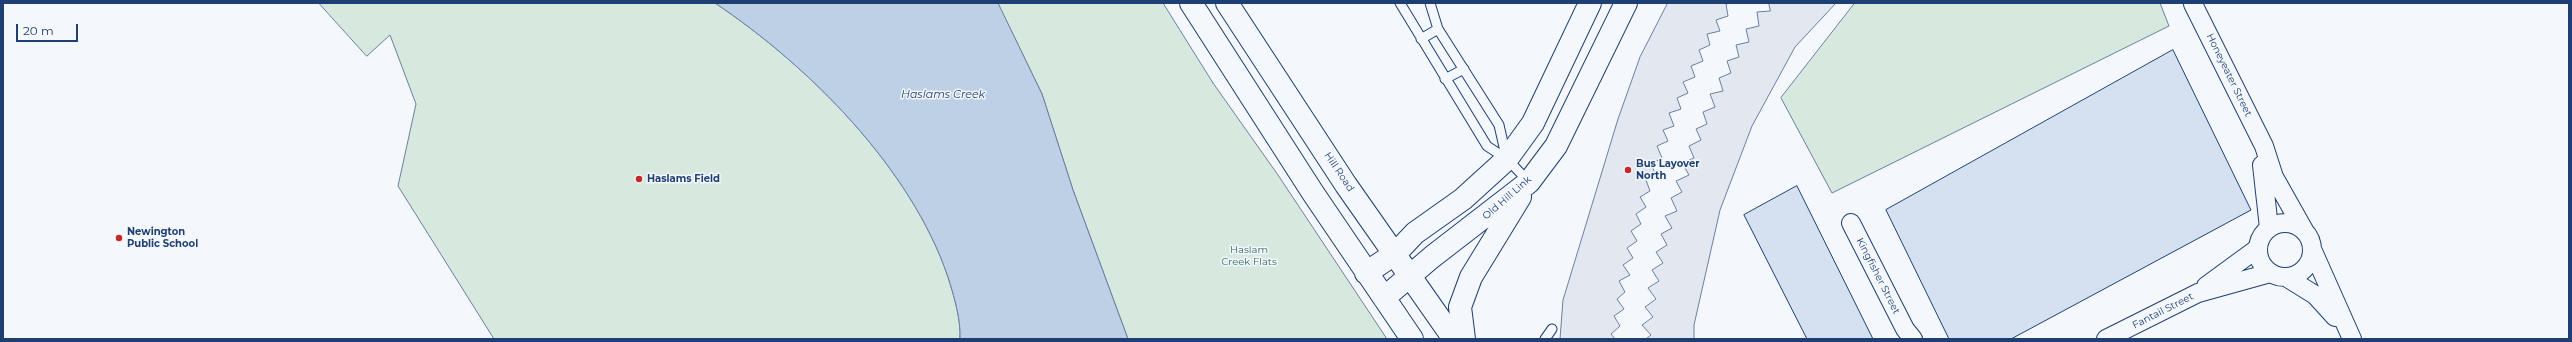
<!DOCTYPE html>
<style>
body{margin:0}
#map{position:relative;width:2572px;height:342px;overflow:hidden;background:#f4f7fb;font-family:Montserrat,sans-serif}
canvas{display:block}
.frame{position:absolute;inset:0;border:4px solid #1d3f73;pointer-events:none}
.scale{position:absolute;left:16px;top:24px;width:62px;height:18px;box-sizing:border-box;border:2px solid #1d3f73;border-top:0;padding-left:5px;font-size:12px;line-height:14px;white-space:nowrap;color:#1d3f73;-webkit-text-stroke:3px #f4f7fb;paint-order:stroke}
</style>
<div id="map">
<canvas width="2572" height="342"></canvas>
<div class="frame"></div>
<div class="scale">20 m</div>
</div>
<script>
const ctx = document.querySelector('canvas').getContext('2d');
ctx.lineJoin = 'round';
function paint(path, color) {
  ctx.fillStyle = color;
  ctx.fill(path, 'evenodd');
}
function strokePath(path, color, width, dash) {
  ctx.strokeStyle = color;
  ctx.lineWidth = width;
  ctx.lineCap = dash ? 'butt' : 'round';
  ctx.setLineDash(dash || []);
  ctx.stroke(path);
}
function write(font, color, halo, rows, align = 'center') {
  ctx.font = font + ' Montserrat,sans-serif';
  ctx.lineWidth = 3;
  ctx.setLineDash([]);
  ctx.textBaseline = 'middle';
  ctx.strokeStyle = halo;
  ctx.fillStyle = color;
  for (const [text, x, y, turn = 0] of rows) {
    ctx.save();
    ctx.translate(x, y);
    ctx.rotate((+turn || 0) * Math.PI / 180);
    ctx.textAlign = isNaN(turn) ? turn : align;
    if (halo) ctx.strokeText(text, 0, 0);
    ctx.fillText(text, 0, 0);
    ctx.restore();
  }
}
const green = new Path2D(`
 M 319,3 L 715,3 C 809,66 911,168 948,277 C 954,296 961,319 960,339 L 494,339 L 398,186 L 416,104 L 390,35 L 367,56 Z
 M 998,3 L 1163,3 L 1213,83 L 1278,175 L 1387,339 L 1128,339 L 1073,190 L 1042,94 Z
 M 1855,3 L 2160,3 L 2169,26 L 1832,193 L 1781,98 Z`);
const parking = new Path2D(`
 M 1668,3 L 1732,3 L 1726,4 L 1728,16 L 1716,20 L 1720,31 L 1707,34 L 1710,45 L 1699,50 L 1703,61 L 1691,66 L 1695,77 L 1683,82 L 1688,93 L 1677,98 L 1681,109 L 1669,113 L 1674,126 L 1663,130 L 1668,141 L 1657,146 L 1662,158 L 1651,164 L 1656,175 L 1646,180 L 1650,191 L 1640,197 L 1646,207 L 1636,214 L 1641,224 L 1631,231 L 1637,241 L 1627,248 L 1633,258 L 1623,265 L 1630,275 L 1619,281 L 1625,292 L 1617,299 L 1624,309 L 1614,316 L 1620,326 L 1611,334 L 1615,339 L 1560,339 L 1563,300 L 1618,119 L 1640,57 Z
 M 1769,3 L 1836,3 L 1795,47 L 1752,126 L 1720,210 L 1694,325 L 1694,339 L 1646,339 L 1651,335 L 1642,325 L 1653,317 L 1645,307 L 1656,299 L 1648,288 L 1659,281 L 1652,270 L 1663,263 L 1656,252 L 1667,245 L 1661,234 L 1672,228 L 1665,216 L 1677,211 L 1671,198 L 1682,192 L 1676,181 L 1689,175 L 1682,163 L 1694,158 L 1689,146 L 1701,140 L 1696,129 L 1707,124 L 1703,112 L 1715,107 L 1710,94 L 1723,91 L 1719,78 L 1731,73 L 1727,61 L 1739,57 L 1736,45 L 1749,42 L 1746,29 L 1759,26 L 1757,12 L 1770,11 Z`);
const water = new Path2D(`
 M 715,3 L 998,3 L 1042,94 L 1073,190 L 1128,339 L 960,339 C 961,319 954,296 948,277 C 911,168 809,66 715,3 Z`);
const building = new Path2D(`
 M 2173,50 L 2251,210 L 2011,339 L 1949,339 L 1886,210 Z
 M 1797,186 L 1873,339 L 1807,339 L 1744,215 Z`);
const lane = new Path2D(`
 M 1400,3 L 1487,146 L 1507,159 L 1529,182
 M 1430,3 L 1438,29 L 1499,125 L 1506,156
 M 1421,39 L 1438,29
 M 1445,79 L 1464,69
 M 1545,339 L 1552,329`);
const street = new Path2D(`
 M 2193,4 L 2264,146 L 2274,177 L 2305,232
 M 2262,165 L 2269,228
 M 1851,223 L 1905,329 L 1913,339
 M2258 250a27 27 0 1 1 54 0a27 27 0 1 1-54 0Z
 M 2312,249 L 2352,339
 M 2286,277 L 2315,295 L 2335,317
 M 2206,286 L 2258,248
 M 2106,339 L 2198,293 L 2270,273`);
const secondary = new Path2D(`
 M 1191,3 L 1313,193 L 1412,339
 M 1227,3 L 1346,185 L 1454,339
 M 1366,273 L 1396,253 L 1415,233 L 1463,199 L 1507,159 L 1533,123 L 1590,3
 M 1384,298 L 1432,257 L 1529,182 L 1556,146 L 1626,3
 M 1464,339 L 1460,307 L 1471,277 L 1520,197`);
const markers = [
 [1628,170,4,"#c62828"],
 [639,179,4,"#c62828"],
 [119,238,4,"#c62828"]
];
const streetNames = [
 ["Honeyeater Street",2229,75,64],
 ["Hill Road",1339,172,56],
 ["Old Hill Link",1507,198,-41],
 ["Kingfisher Street",1878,276,63],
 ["Fantail Street",2163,311,-27]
];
const poiNames = [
 ["Bus Layover",1636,164],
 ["North",1636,176],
 ["Haslams Field",647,179],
 ["Newington",127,232],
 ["Public School",127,244]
];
const parkNames = [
 ["Haslam",1249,250],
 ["Creek Flats",1249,262]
];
const waterNames = [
 ["Haslams Creek",943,95]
];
paint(green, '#d7e8df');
strokePath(green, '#687fa3', 1);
paint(parking, '#e3e8f0');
strokePath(parking, '#687fa3', 1);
paint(water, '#bed0e5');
strokePath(water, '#687fa3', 1);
paint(building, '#d5e0f0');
strokePath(building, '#1d3f73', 1);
strokePath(lane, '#1d3f73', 11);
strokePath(street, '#1d3f73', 20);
strokePath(secondary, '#1d3f73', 24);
strokePath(lane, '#f4f7fb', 9);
strokePath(street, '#f4f7fb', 18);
strokePath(secondary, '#f4f7fb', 22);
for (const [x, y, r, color] of markers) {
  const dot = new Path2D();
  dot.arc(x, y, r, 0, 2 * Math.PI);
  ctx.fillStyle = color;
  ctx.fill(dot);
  strokePath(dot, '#f4f7fb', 1.5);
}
write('10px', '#1d3f73', '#f4f7fb', streetNames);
write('bold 10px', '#1d3f73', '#f4f7fb', poiNames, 'left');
write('10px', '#2c6c60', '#f4f7fb', parkNames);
write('italic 11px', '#1d3f73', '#f4f7fb', waterNames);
</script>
